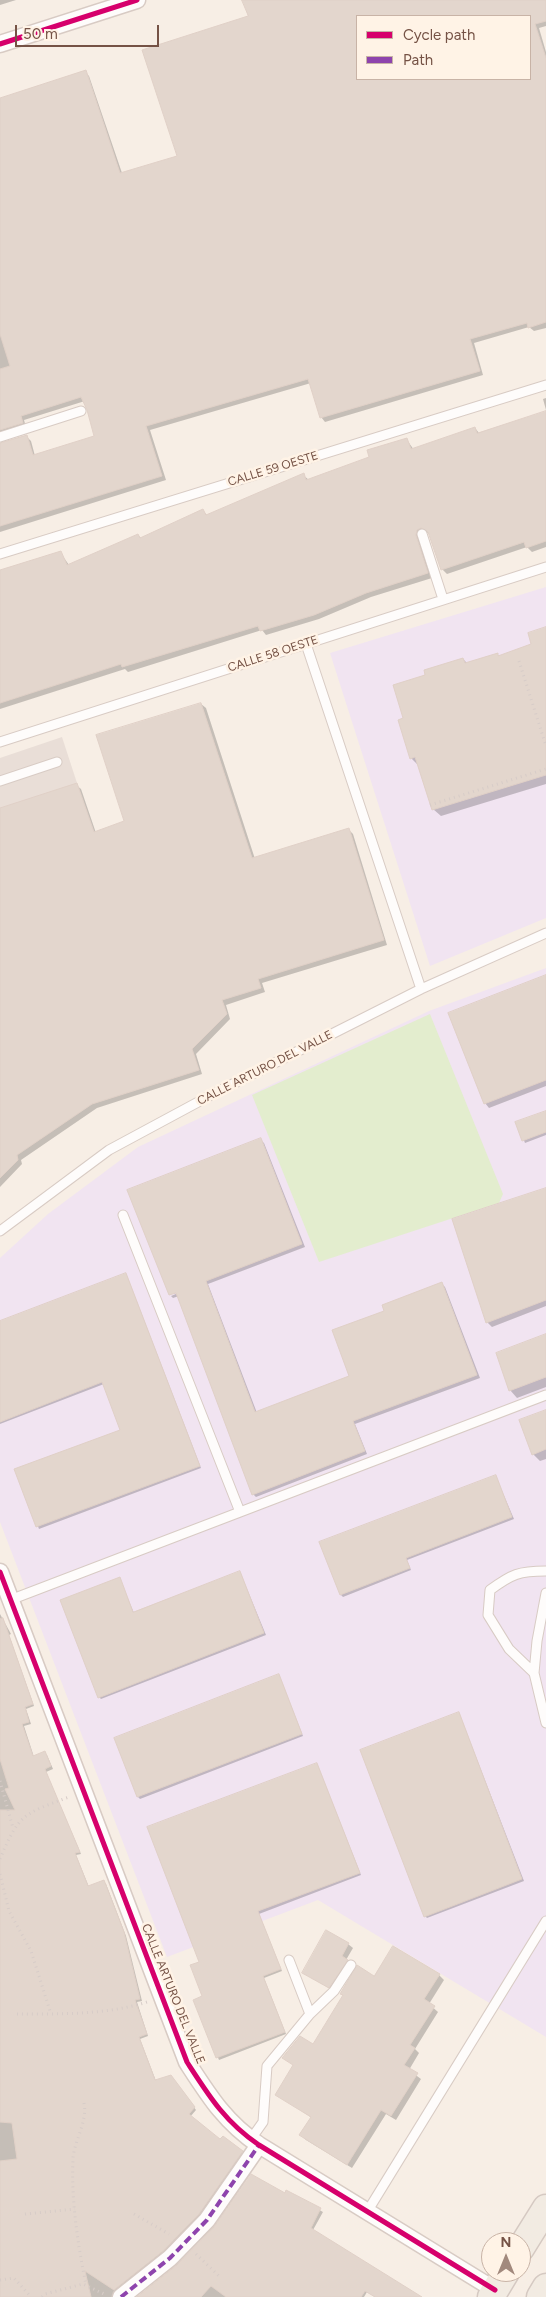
<!DOCTYPE html>
<style>
body{margin:0}
#map{position:relative;width:546px;height:2297px;overflow:hidden;background:#f7eee5;font-family:Figtree,sans-serif}
canvas{display:block}
.legend{position:absolute;left:356px;top:15px;width:175px;height:65px;box-sizing:border-box;background:#fff3e6;border:1px solid #c8b3a6;margin:0;padding:6px 9px;list-style:none;font-size:15px;color:#755245}
.legend li{display:flex;align-items:center;gap:10px;height:25px}
.legend b{width:25px;border:1px solid #c8b3a6}
.north{position:absolute;left:481px;top:2232px;width:50px;height:50px;box-sizing:border-box;background:#fff3e6;border:1px solid #c8b3a6;border-radius:50%;rotate:0deg;font-size:14px;font-weight:700;line-height:20px;text-align:center;color:#755245}
.north::after{content:'';display:block;margin:auto;width:18px;height:22px;background:#a2897d;clip-path:polygon(50% 0,100% 100%,50% 72%,0 100%)}
.scale{position:absolute;left:15px;top:25px;width:144px;height:22px;box-sizing:border-box;border:2px solid #755245;border-top:0;padding-left:6px;font-size:15px;line-height:18px;white-space:nowrap;color:#755245;-webkit-text-stroke:4px #fff3e6;paint-order:stroke}
</style>
<div id="map">
<canvas width="546" height="2297"></canvas>
<ul class="legend">
<li><b style="height:6px;background:#d6006c"></b>Cycle path</li>
<li><b style="height:6px;background:#8e44ad"></b>Path</li>
</ul>
<div class="north">N</div>
<div class="scale">50 m</div>
</div>
<script>
const ctx = document.querySelector('canvas').getContext('2d');
ctx.lineJoin = 'round';
function paint(path, color) {
  ctx.fillStyle = color;
  ctx.fill(path, 'evenodd');
}
function strokePath(path, color, width, dash) {
  ctx.strokeStyle = color;
  ctx.lineWidth = width;
  ctx.lineCap = dash ? 'butt' : 'round';
  ctx.setLineDash(dash || []);
  ctx.stroke(path);
}
function write(font, color, halo, rows, align = 'center') {
  ctx.font = font + ' Figtree,sans-serif';
  ctx.lineWidth = 5;
  ctx.setLineDash([]);
  ctx.textBaseline = 'middle';
  ctx.strokeStyle = halo;
  ctx.fillStyle = color;
  for (const [text, x, y, turn = 0] of rows) {
    ctx.save();
    ctx.translate(x, y);
    ctx.rotate((+turn || 0) * Math.PI / 180);
    ctx.textAlign = isNaN(turn) ? turn : align;
    if (halo) ctx.strokeText(text, 0, 0);
    ctx.fillText(text, 0, 0);
    ctx.restore();
  }
}
const industrial = new Path2D(`
 M 62,737 L 77,783 L 0,948 L 0,758 Z`);
const education = new Path2D(`
 M 546,587 L 546,918 L 430,966 L 330,653 Z
 M 546,968 L 546,2037 L 318,1900 L 167,1957 L 0,1522 L 0,1258 L 48,1214 L 138,1147 L 429,1011 Z`);
const green = new Path2D(`
 M 430,1014 L 503,1194 L 499,1203 L 319,1262 L 252,1095 Z`);
const shadow = new Path2D(`
 M 0,0 L 16,0 L 0,5 Z
 M 244,0 L 546,0 L 546,26 L 539,28 L 546,52 L 546,328 L 534,331 L 529,327 L 474,343 L 483,375 L 325,422 L 321,417 L 311,383 L 150,430 L 166,480 L 0,532 L 0,444 L 26,436 L 31,441 L 35,456 L 95,437 L 85,401 L 24,420 L 26,427 L 0,437 L 0,99 L 85,72 L 89,76 L 122,173 L 178,157 L 249,17 ZM 357,16 L 530,16 L 530,79 L 357,79 Z
 M 546,398 L 546,410 L 543,399 Z
 M 546,413 L 546,547 L 532,552 L 527,547 L 447,574 L 442,569 L 430,534 L 426,532 L 421,535 L 432,578 L 371,597 L 319,619 L 266,635 L 262,630 L 128,672 L 125,669 L 0,709 L 0,571 L 60,552 L 69,565 L 138,535 L 142,539 L 203,511 L 208,516 L 303,475 L 309,480 L 370,458 L 407,440 L 414,450 L 475,428 L 479,433 Z
 M 546,628 L 546,784 L 441,816 L 433,809 L 418,765 L 411,758 L 405,719 L 427,676 L 463,659 L 467,663 L 497,654 L 500,657 L 533,645 Z
 M 201,704 L 206,708 L 255,859 L 349,830 L 353,834 L 387,945 L 262,983 L 265,992 L 226,1005 L 230,1019 L 196,1054 L 202,1074 L 97,1108 L 21,1160 L 22,1164 L 0,1187 L 0,810 L 76,785 L 81,789 L 96,833 L 126,822 Z
 M 546,977 L 546,1086 L 489,1108 L 485,1103 Z
 M 546,1112 L 546,1135 L 525,1143 L 517,1123 Z
 M 260,1140 L 264,1143 L 305,1247 L 208,1284 L 257,1413 L 351,1376 L 385,1312 L 442,1284 L 445,1287 L 480,1378 L 355,1424 L 367,1454 L 256,1497 L 253,1494 L 179,1296 L 173,1298 L 171,1296 L 183,1291 Z
 M 546,1189 L 546,1306 L 492,1327 L 487,1322 Z
 M 127,1276 L 201,1468 L 39,1529 L 16,1470 L 122,1431 L 104,1384 L 0,1424 L 0,1323 Z
 M 546,1335 L 546,1387 L 517,1398 L 510,1390 Z
 M 546,1411 L 546,1459 L 540,1461 L 533,1454 Z
 M 496,1477 L 514,1519 L 407,1560 L 411,1570 L 343,1597 L 341,1595 Z
 M 240,1572 L 266,1635 L 101,1699 L 99,1697 L 119,1578 L 134,1613 Z
 M 0,1614 L 11,1634 L 9,1635 L 34,1706 L 26,1709 L 31,1724 L 24,1726 L 34,1757 L 47,1755 L 53,1769 L 46,1772 L 81,1854 L 76,1855 L 89,1887 L 103,1882 L 106,1884 L 126,1936 L 142,2001 L 137,2002 L 148,2036 L 140,2039 L 156,2081 L 173,2079 L 196,2110 L 190,2117 L 221,2141 L 244,2154 L 201,2216 L 166,2253 L 113,2297 L 0,2297 Z
 M 280,1678 L 303,1736 L 140,1799 L 138,1797 Z
 M 459,1713 L 524,1881 L 427,1918 L 425,1916 Z
 M 317,1764 L 361,1875 L 259,1914 L 282,1971 L 264,1978 L 286,2034 L 219,2060 L 194,2000 L 204,1996 L 201,1963 Z
 M 348,1944 L 353,1948 L 346,1960 L 352,1965 L 334,1991 L 303,1973 Z
 M 439,1975 L 444,1980 L 429,2004 L 438,2012 L 415,2049 L 419,2053 L 409,2070 L 421,2079 L 396,2120 L 386,2114 L 352,2168 L 306,2140 L 301,2135 L 312,2118 L 276,2094 L 313,2046 L 344,1996 L 341,1993 L 375,1978 Z
 M 287,2192 L 323,2212 L 313,2230 L 420,2297 L 375,2297 L 367,2292 L 364,2297 L 139,2297 Z`);
const building = new Path2D(`
 M 242,0 L 546,0 L 546,21 L 535,24 L 546,58 L 546,322 L 528,328 L 527,323 L 470,339 L 480,371 L 320,418 L 308,379 L 146,426 L 162,476 L 0,526 L 0,443 L 27,435 L 33,455 L 94,436 L 87,410 L 81,397 L 21,416 L 23,423 L 0,430 L 0,369 L 10,366 L 0,334 L 0,98 L 86,70 L 120,173 L 177,156 L 142,50 L 248,16 ZM 357,16 L 530,16 L 530,79 L 357,79 Z
 M 546,411 L 546,541 L 526,548 L 524,542 L 441,570 L 428,532 L 421,528 L 417,530 L 416,535 L 428,573 L 366,593 L 314,615 L 260,631 L 258,626 L 122,667 L 121,664 L 0,703 L 0,570 L 61,551 L 67,565 L 138,534 L 140,538 L 203,509 L 206,515 L 304,473 L 306,480 L 369,457 L 367,450 L 407,438 L 411,449 L 475,427 L 477,433 Z
 M 546,627 L 546,775 L 432,810 L 415,757 L 410,759 L 398,720 L 403,718 L 393,685 L 425,675 L 424,670 L 463,658 L 465,663 L 498,653 L 498,656 L 531,644 L 528,633 Z
 M 201,703 L 252,858 L 349,828 L 384,940 L 258,979 L 261,988 L 222,1000 L 227,1014 L 192,1049 L 199,1070 L 92,1104 L 17,1155 L 18,1160 L 0,1178 L 0,808 L 77,783 L 94,832 L 124,821 L 96,735 Z
 M 546,975 L 546,1080 L 484,1104 L 448,1013 Z
 M 546,1111 L 546,1132 L 522,1141 L 515,1122 Z
 M 261,1138 L 302,1244 L 206,1281 L 255,1412 L 349,1376 L 332,1330 L 384,1311 L 382,1305 L 442,1282 L 477,1375 L 353,1421 L 365,1451 L 252,1495 L 176,1293 L 169,1295 L 127,1190 Z
 M 546,1188 L 546,1300 L 486,1323 L 452,1219 Z
 M 126,1273 L 200,1466 L 36,1527 L 14,1469 L 120,1430 L 102,1382 L 0,1422 L 0,1321 Z
 M 546,1334 L 546,1377 L 509,1391 L 496,1353 Z
 M 546,1410 L 546,1449 L 532,1455 L 519,1420 Z
 M 496,1475 L 512,1517 L 406,1558 L 410,1568 L 340,1595 L 319,1542 Z
 M 240,1571 L 264,1633 L 98,1698 L 60,1600 L 120,1577 L 133,1612 Z
 M 3,1618 L 33,1704 L 25,1707 L 29,1722 L 22,1724 L 33,1756 L 45,1751 L 51,1766 L 45,1769 L 80,1852 L 75,1853 L 88,1886 L 104,1880 L 124,1932 L 140,1999 L 135,2000 L 147,2034 L 139,2037 L 155,2080 L 171,2075 L 195,2107 L 189,2114 L 220,2139 L 223,2136 L 243,2151 L 199,2214 L 163,2251 L 114,2290 L 85,2271 L 91,2297 L 0,2297 L 0,2161 L 17,2159 L 12,2123 L 0,2122 L 0,1810 L 15,1810 L 5,1789 L 9,1788 L 0,1759 L 0,1619 Z
 M 279,1674 L 302,1734 L 137,1797 L 114,1738 Z
 M 459,1712 L 522,1879 L 424,1917 L 360,1750 Z
 M 317,1763 L 360,1873 L 258,1911 L 281,1969 L 263,1976 L 285,2032 L 216,2058 L 193,2000 L 202,1996 L 190,1965 L 199,1962 L 147,1827 Z
 M 326,1930 L 349,1943 L 342,1956 L 348,1960 L 329,1988 L 302,1973 Z
 M 393,1946 L 440,1974 L 424,1999 L 435,2006 L 410,2045 L 415,2048 L 404,2065 L 418,2073 L 391,2116 L 381,2110 L 347,2165 L 299,2135 L 311,2117 L 275,2095 L 293,2065 L 282,2058 L 300,2036 L 313,2044 L 343,1995 L 340,1994 L 357,1965 L 374,1976 Z
 M 251,2174 L 285,2193 L 286,2190 L 321,2208 L 311,2228 L 422,2297 L 375,2297 L 365,2291 L 361,2297 L 226,2297 L 211,2286 L 201,2297 L 137,2297 L 177,2265 L 214,2227 Z`);
const path = new Path2D(`
 M 519,661 L 546,746
 M 430,805 L 546,769
 M 0,1781 L 13,1828
 M 0,1859 C 19,1814 23,1814 69,1797
 M 0,1874 L 9,1911 L 31,1951 L 51,2014
 M 17,2014 C 60,2014 106,2015 147,2002
 M 84,2103 C 88,2121 74,2141 73,2159 C 71,2201 78,2245 86,2285
 M 25,2214 L 75,2209
 M 134,2214 L 169,2234
 M 196,2254 L 219,2276
 M 0,2280 L 14,2278 L 31,2297
 M 42,2297 L 45,2294 L 83,2284 L 104,2294`);
const service = new Path2D(`
 M 0,437 L 81,411
 M 422,534 L 443,599
 M 0,554 L 546,385
 M 306,644 L 421,989
 M 0,742 L 546,567
 M 0,781 L 57,762
 M 123,1215 L 240,1512
 M 0,1231 L 109,1150 L 213,1094 L 421,989 L 546,933
 M 546,1593 L 537,1641 L 534,1673 L 546,1723
 M 10,1600 L 546,1395
 M 534,1673 L 509,1649 L 488,1615 L 490,1590 C 512,1574 519,1571 546,1571
 M 310,2014 L 334,1991 L 351,1965
 M 251,2139 L 263,2122 L 267,2066 L 310,2014 L 289,1960
 M 367,2212 L 546,1921`);
const minor = new Path2D(`
 M 0,44 L 137,0
 M 0,1572 L 187,2062 C 209,2096 225,2122 259,2145 L 495,2290
 M 121,2297 L 170,2258 L 207,2220 L 259,2145`);
const primary = new Path2D(`
 M 521,2248 L 546,2208
 M 491,2297 L 506,2272
 M 540,2297 L 546,2287`);
const quiet = new Path2D(`
 M 121,2297 L 170,2258 L 207,2220 L 259,2145`);
const cycleway = new Path2D(`
 M 0,44 L 137,0
 M 0,1572 L 187,2062 C 209,2096 225,2122 259,2145 L 495,2290`);
const streetNames = [
 ["CALLE 59 OESTE",273,469,-17],
 ["CALLE 58 OESTE",273,654,-18],
 ["CALLE ARTURO DEL VALLE",265,1068,-27],
 ["CALLE ARTURO DEL VALLE",173,1994,68]
];
paint(industrial, '#e9ded7');
paint(education, '#f1e4f1');
paint(green, '#e3edce');
paint(shadow, '#0003');
paint(building, '#e3d6cd');
strokePath(building, '#e0d0c7', 1);
strokePath(service, '#d8cbc4', 11);
strokePath(minor, '#d8cbc4', 19);
strokePath(primary, '#d5c9c2', 29);
strokePath(path, '#d7ccc8', 3, [1, 4]);
strokePath(service, '#fefcfb', 9);
strokePath(minor, '#fefcfb', 16);
strokePath(primary, '#f2ebe2', 26);
strokePath(quiet, '#8e44ad', 4, [8, 4]);
strokePath(cycleway, '#d6006c', 5);
write('12px', '#755245', '#fff3e6', streetNames);
</script>
